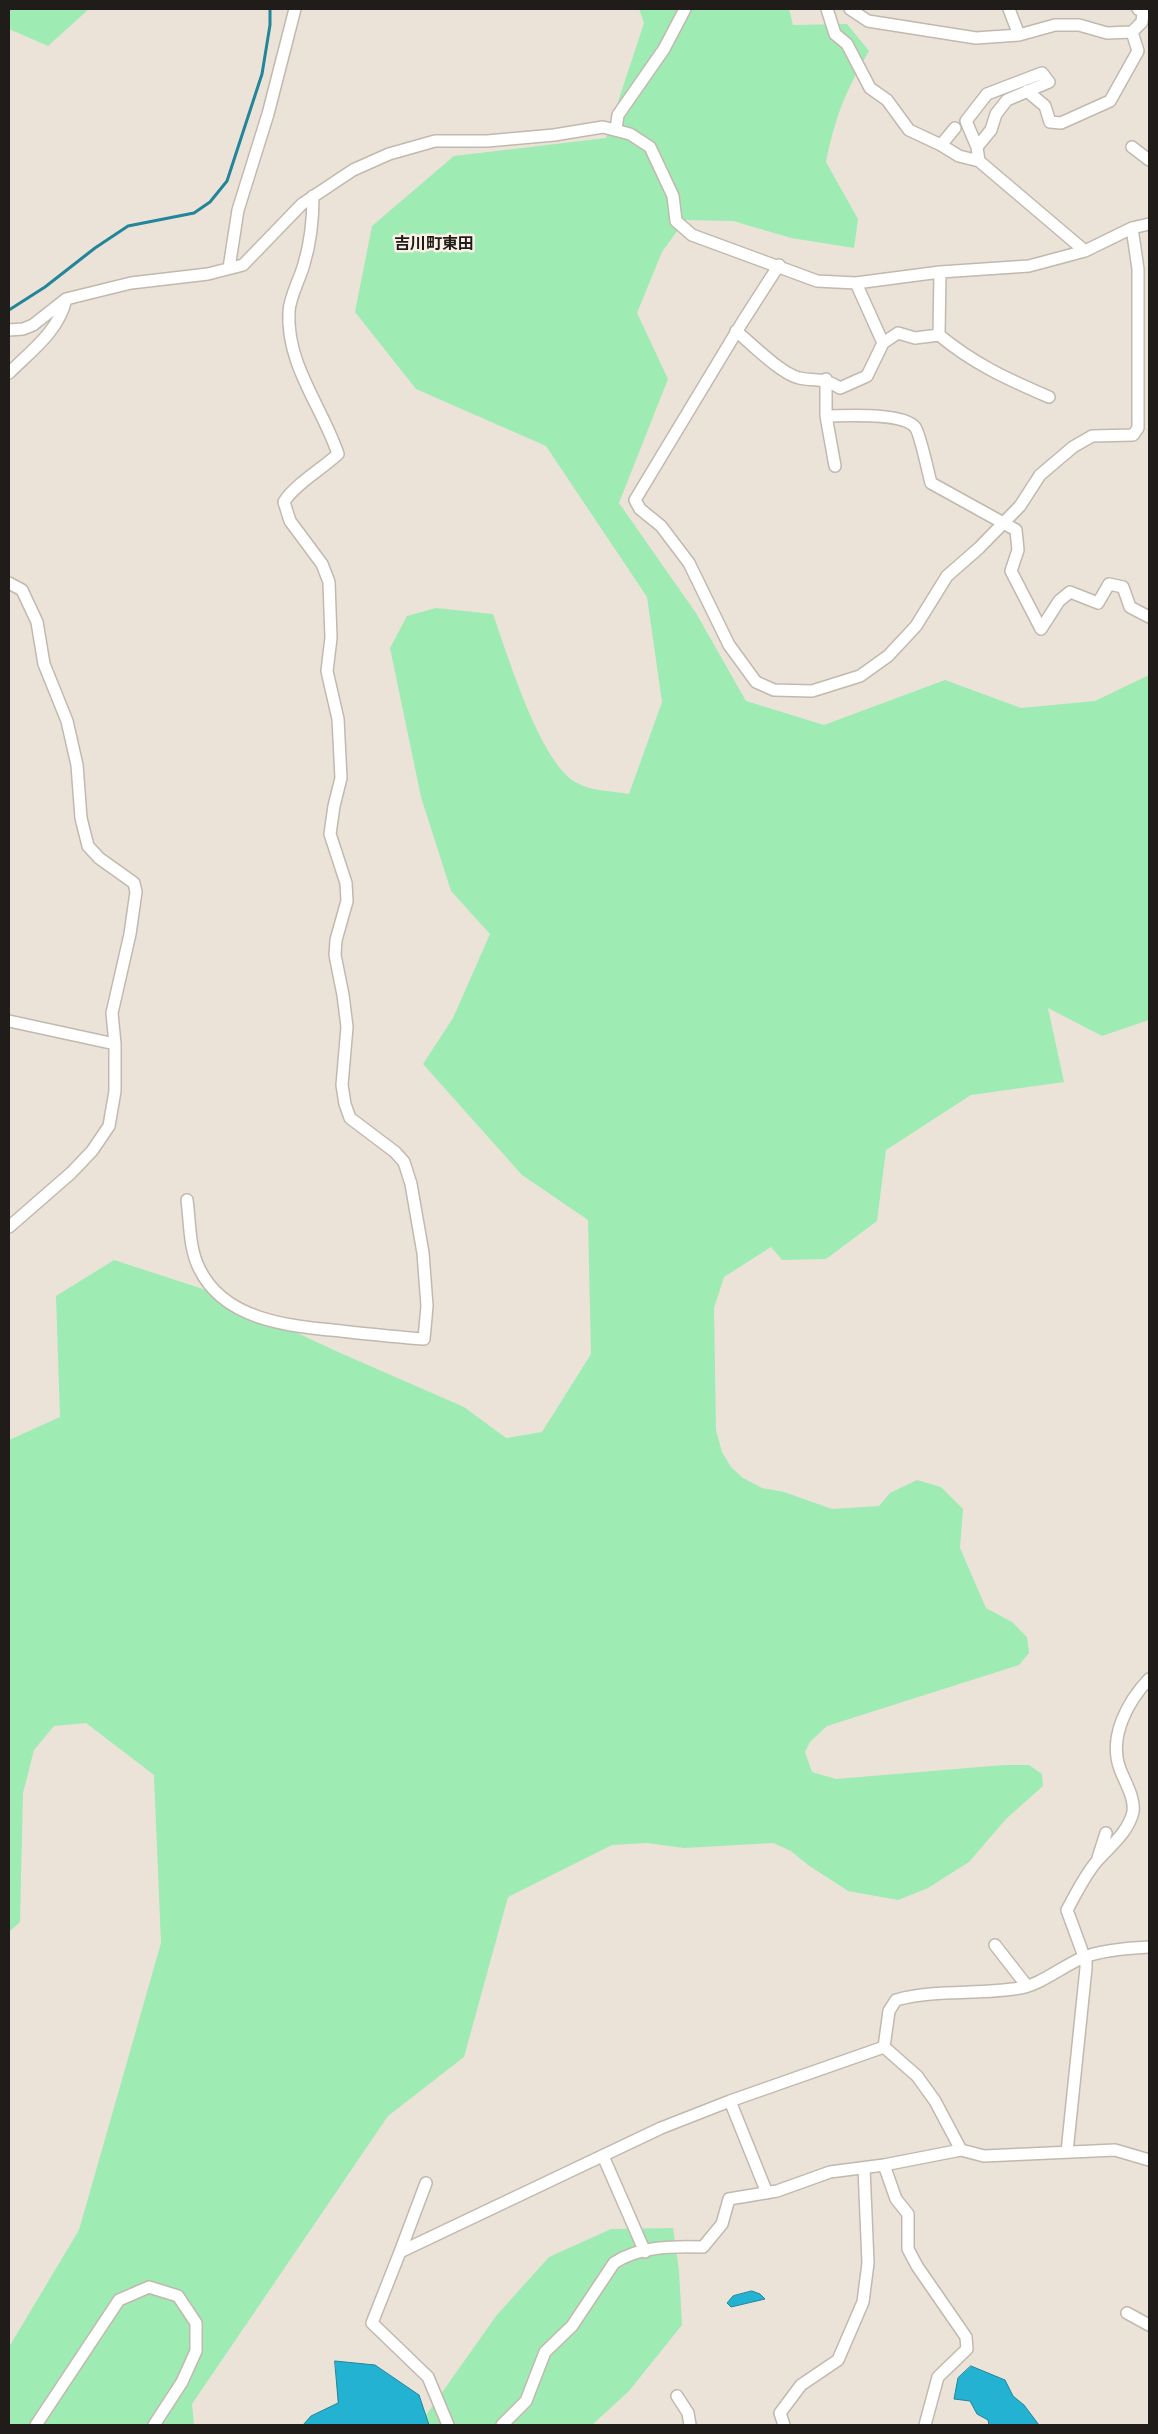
<!DOCTYPE html>
<meta charset="utf-8">
<style>
body{margin:0}
#map{position:relative;width:1158px;height:2434px;overflow:hidden;background:#ece3d8;font-family:"Golos Text",sans-serif}
canvas{display:block}
.frame{position:absolute;inset:0;border:10px solid #201c19;pointer-events:none}
</style>
<div id="map">
<canvas width="1158" height="2434"></canvas>
<div class="frame"></div>
</div>
<script>
const ctx = document.querySelector('canvas').getContext('2d');
ctx.lineJoin = 'round';
function paint(path, color) {
  ctx.fillStyle = color;
  ctx.fill(path, 'evenodd');
}
function strokePath(path, color, width, dash) {
  ctx.strokeStyle = color;
  ctx.lineWidth = width;
  ctx.lineCap = dash ? 'butt' : 'round';
  ctx.setLineDash(dash || []);
  ctx.stroke(path);
}
function write(font, color, halo, rows, align = 'center') {
  ctx.font = font + ' "Golos Text","Noto Sans JP",sans-serif';
  ctx.lineWidth = 5;
  ctx.setLineDash([]);
  ctx.textBaseline = 'middle';
  ctx.strokeStyle = halo;
  ctx.fillStyle = color;
  for (const [text, x, y, turn = 0] of rows) {
    ctx.save();
    ctx.translate(x, y);
    ctx.rotate((+turn || 0) * Math.PI / 180);
    ctx.textAlign = isNaN(turn) ? turn : align;
    if (halo) ctx.strokeText(text, 0, 0);
    ctx.fillText(text, 0, 0);
    ctx.restore();
  }
}
const green = new Path2D(`
 M 9,9 L 89,9 L 48,46 L 9,29 Z
 M 639,9 L 789,9 L 793,25 L 847,24 L 869,51 C 846,90 835,117 826,162 L 858,219 L 854,248 L 791,238 L 733,221 L 685,220 L 662,252 L 637,313 L 668,379 L 619,503 L 696,613 L 746,701 L 824,725 L 945,680 L 1021,708 L 1095,701 L 1149,675 L 1149,1020 L 1102,1036 L 1048,1008 L 1064,1082 L 971,1095 L 886,1150 L 877,1221 L 826,1259 L 782,1260 L 771,1247 L 724,1277 L 714,1308 L 716,1430 L 722,1452 L 731,1467 L 743,1478 L 762,1488 L 784,1492 L 832,1509 L 879,1506 L 890,1493 L 917,1480 L 941,1487 L 963,1509 L 960,1548 L 986,1608 L 1012,1622 L 1027,1637 L 1029,1653 L 1019,1665 L 827,1726 L 810,1742 L 805,1752 L 812,1772 L 836,1779 L 1004,1765 L 1029,1765 L 1042,1774 L 1043,1786 L 1006,1819 L 969,1862 L 928,1888 L 898,1900 L 848,1891 L 808,1865 L 791,1851 L 773,1843 L 684,1848 L 647,1843 L 612,1845 L 508,1897 L 464,2057 L 388,2116 L 192,2404 L 194,2425 L 9,2425 L 9,2347 L 79,2230 L 161,1943 L 154,1775 L 86,1723 L 54,1726 L 34,1750 L 23,1793 L 20,1922 L 9,1932 L 9,1440 L 60,1417 L 56,1296 L 114,1260 L 206,1290 L 338,1352 L 464,1407 L 506,1438 L 542,1432 L 591,1354 L 588,1220 L 522,1175 L 423,1064 L 453,1018 L 490,934 L 451,891 L 421,797 L 390,648 L 407,616 L 436,608 L 493,614 C 507,653 540,764 577,783 C 591,791 613,791 629,794 L 662,702 L 647,597 L 546,446 L 416,389 L 355,312 L 372,226 L 454,156 L 606,138 L 644,23 Z
 M 673,2228 L 679,2270 L 682,2325 L 629,2391 L 592,2425 L 419,2425 L 496,2316 L 549,2257 L 611,2229 Z`);
const water = new Path2D(`
 M 752,2291 L 760,2294 L 765,2299 L 731,2307 L 727,2303 L 733,2296 Z
 M 335,2361 L 375,2365 L 419,2395 L 429,2425 L 303,2425 L 311,2416 L 338,2403 Z
 M 971,2366 L 1005,2380 L 1013,2396 L 1024,2405 L 1039,2425 L 989,2425 L 988,2420 L 977,2414 L 970,2401 L 954,2399 L 958,2378 Z`);
const stream = new Path2D(`
 M 9,310 L 45,287 L 95,248 L 128,226 L 194,213 L 210,202 L 227,181 L 262,74 L 270,25 L 270,9`);
const street = new Path2D(`
 M 827,9 L 835,34 L 847,44 L 870,88 L 887,100 L 909,130 L 941,145 L 959,156 L 979,161 L 1085,251
 M 850,9 L 868,21 L 976,38 L 1019,35 L 1055,25 L 1079,25 L 1107,33 L 1132,32
 M 1009,9 L 1019,35
 M 1027,91 L 1045,106 L 1050,122 L 1061,123 L 1110,101 L 1138,51 L 1132,32 L 1142,22 L 1143,12 L 1138,9
 M 616,129 L 618,115 L 664,49 L 685,9
 M 941,145 L 955,128
 M 977,147 L 991,130 L 996,114 L 1007,100 L 1049,82 L 1042,73 L 987,94 L 966,121 L 977,147 L 979,161
 M 1132,147 L 1149,160
 M 779,265 L 743,321 L 635,500 L 640,509 L 661,526 L 689,563 L 729,645 L 756,682 L 774,690 L 812,691 L 860,676 L 888,656 L 916,626 L 947,576 L 979,548 L 1020,506 L 1040,475 L 1073,447 L 1092,436 L 1133,435 L 1138,428 L 1138,269 L 1132,228
 M 229,268 L 238,210 L 268,114 L 295,9
 M 856,283 L 883,343
 M 9,330 L 23,329 L 33,325 L 66,299 L 131,283 L 208,274 L 243,265 L 302,204 L 353,170 L 389,154 L 435,141 L 487,141 L 554,135 L 603,127 L 630,134 L 650,147 L 673,196 L 676,221 L 692,235 L 817,281 L 856,283 L 940,272 L 1029,266 L 1085,251 L 1132,228 L 1149,224
 M 736,331 C 752,344 780,373 799,378 C 818,382 820,376 840,388 L 867,376 L 883,343 L 898,333 L 915,338 L 939,335 C 974,364 1007,379 1049,397
 M 939,335 L 940,272
 M 9,373 C 31,351 59,331 66,299
 M 826,379 L 826,416 L 835,466
 M 826,416 C 845,416 902,412 915,427 C 920,433 928,472 931,483 L 1016,530 L 1018,550 L 1011,571 L 1041,629 L 1059,601 L 1070,592 L 1098,603 L 1109,584 L 1123,587 L 1130,607 L 1149,617
 M 9,583 L 22,590 L 37,622 L 44,664 L 67,721 L 77,765 L 81,818 L 88,846 L 99,858 L 134,883 L 136,892 L 130,934 L 112,1013 L 115,1044 L 115,1091 L 109,1126 L 92,1151 L 71,1173 L 9,1227
 M 9,1021 L 115,1044
 M 187,1200 C 190,1222 189,1248 199,1268 C 224,1321 290,1326 341,1331 C 368,1334 396,1337 424,1339 L 427,1306 L 423,1253 L 411,1184 L 404,1162 L 395,1152 L 350,1118 L 345,1104 L 342,1085 L 347,1027 L 343,995 L 335,955 L 336,940 L 347,901 L 346,883 L 330,834 L 334,806 L 341,778 L 338,719 L 327,671 L 331,638 L 329,582 L 322,564 L 290,521 L 284,502 C 294,485 322,469 338,454 C 322,406 286,365 289,311 C 290,296 300,279 304,264 C 311,241 313,220 313,196
 M 1098,1858 L 1106,1833
 M 995,1945 L 1027,1986
 M 884,2047 L 889,2011 L 896,2000 C 936,1989 979,1995 1020,1988 C 1040,1985 1063,1966 1082,1958 C 1101,1950 1128,1948 1149,1947
 M 730,2101 L 767,2193
 M 1067,2152 L 1086,1968 L 1086,1962 L 1067,1910 C 1076,1894 1084,1876 1097,1861 C 1109,1847 1128,1833 1133,1812 C 1135,1798 1125,1782 1120,1769 C 1108,1737 1128,1701 1149,1679
 M 603,2156 L 645,2252
 M 884,2165 L 896,2199 L 908,2214 L 908,2249 L 917,2266 L 966,2337 L 967,2349 L 938,2377 L 925,2425
 M 400,2252 L 426,2183
 M 1127,2313 L 1149,2325
 M 677,2396 L 688,2413 L 690,2425
 M 36,2425 L 119,2300 L 149,2287 L 178,2296 L 196,2323 L 196,2351 L 182,2382 L 154,2425
 M 448,2425 L 428,2377 L 372,2323 L 400,2252 L 661,2128 L 730,2101 L 884,2047 L 917,2076 L 935,2101 L 961,2150 L 984,2156 L 1115,2150 L 1149,2160
 M 502,2425 L 526,2401 L 545,2352 L 572,2326 L 614,2263 C 639,2246 674,2246 703,2247 L 722,2224 L 729,2199 L 777,2191 L 830,2172 L 884,2165 L 961,2150
 M 784,2425 L 780,2413 L 801,2385 L 838,2360 L 863,2302 L 868,2263 L 864,2168`);
const quarterNames = [
 ["吉川町東田",434,244]
];
paint(green, '#9eebb4');
paint(water, '#23b2d1');
strokePath(water, '#22859a', 1);
strokePath(stream, '#22859a', 3);
strokePath(street, '#c1b9ae', 14);
strokePath(street, '#fff', 11);
write('bold 16px', '#201c19', '#faf1e6', quarterNames);
</script>
